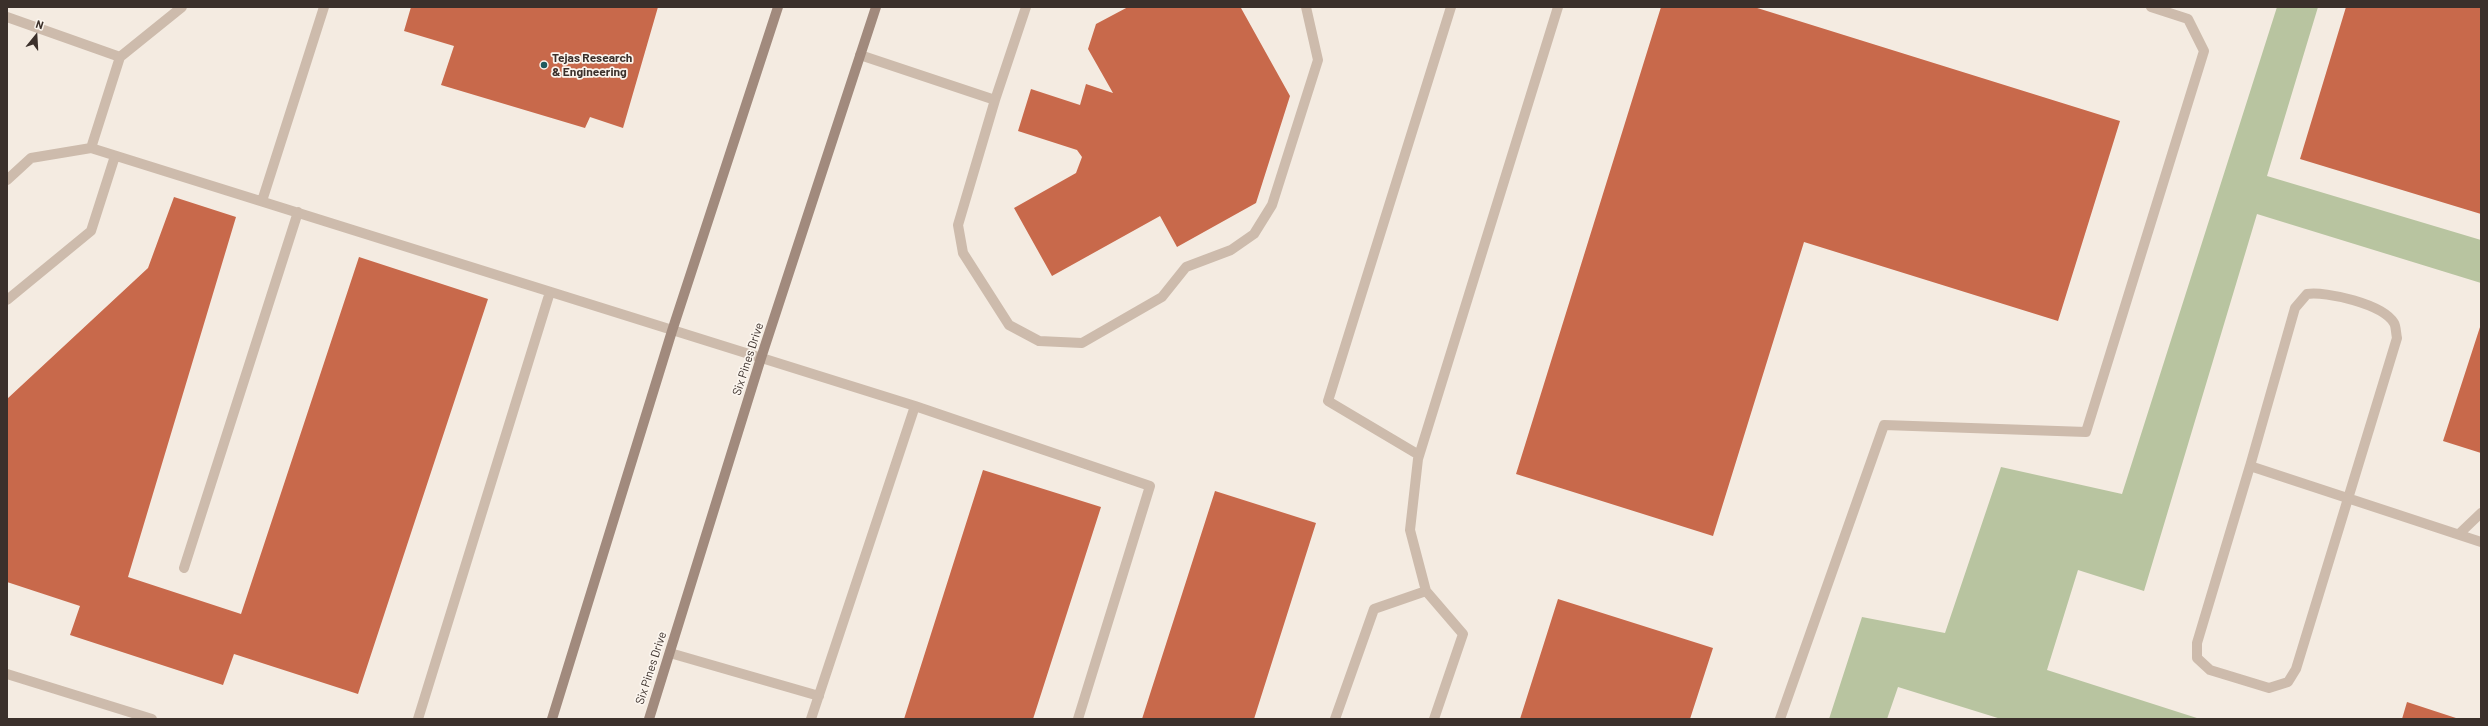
<!DOCTYPE html>
<style>
body{margin:0}
#map{position:relative;width:2488px;height:726px;overflow:hidden;background:#f4ebe1;font-family:Barlow,sans-serif}
canvas{display:block}
.frame{position:absolute;inset:0;border:8px solid #3b302b;pointer-events:none}
.north{position:absolute;left:16px;top:16px;width:40px;height:40px;-webkit-text-stroke:3px #fbf5ee;paint-order:stroke;rotate:18deg;font-size:11px;font-weight:700;line-height:16px;text-align:center;color:#3b302b}
.north::after{content:'';display:block;margin:auto;width:14px;height:18px;background:#3b302b;clip-path:polygon(50% 0,100% 100%,50% 72%,0 100%)}
</style>
<div id="map">
<canvas width="2488" height="726"></canvas>
<div class="frame"></div>
<div class="north">N</div>
</div>
<script>
const ctx = document.querySelector('canvas').getContext('2d');
ctx.lineJoin = 'round';
function paint(path, color) {
  ctx.fillStyle = color;
  ctx.fill(path, 'evenodd');
}
function strokePath(path, color, width, dash) {
  ctx.strokeStyle = color;
  ctx.lineWidth = width;
  ctx.lineCap = dash ? 'butt' : 'round';
  ctx.setLineDash(dash || []);
  ctx.stroke(path);
}
function write(font, color, halo, rows, align = 'center') {
  ctx.font = font + ' Barlow,sans-serif';
  ctx.lineWidth = 3.5;
  ctx.setLineDash([]);
  ctx.textBaseline = 'middle';
  ctx.strokeStyle = halo;
  ctx.fillStyle = color;
  for (const [text, x, y, turn = 0] of rows) {
    ctx.save();
    ctx.translate(x, y);
    ctx.rotate((+turn || 0) * Math.PI / 180);
    ctx.textAlign = isNaN(turn) ? turn : align;
    if (halo) ctx.strokeText(text, 0, 0);
    ctx.fillText(text, 0, 0);
    ctx.restore();
  }
}
const green = new Path2D(`
 M 2277,7 L 2318,7 L 2267,176 L 2481,240 L 2481,283 L 2257,214 L 2144,591 L 2078,570 L 2047,670 L 2200,719 L 2001,719 L 1898,687 L 1887,719 L 1829,719 L 1862,617 L 1945,633 L 2001,467 L 2122,494 Z`);
const building = new Path2D(`
 M 411,7 L 658,7 L 623,128 L 590,117 L 585,128 L 441,85 L 454,46 L 404,31 Z
 M 1128,7 L 1241,8 L 1290,96 L 1256,203 L 1177,247 L 1160,216 L 1052,276 L 1014,208 L 1076,173 L 1082,157 L 1077,150 L 1018,131 L 1031,89 L 1080,105 L 1086,84 L 1113,93 L 1088,49 L 1096,24 Z
 M 1661,7 L 1754,7 L 2120,121 L 2058,321 L 1804,242 L 1713,536 L 1516,474 Z
 M 2346,7 L 2481,7 L 2481,214 L 2300,159 Z
 M 174,197 L 236,217 L 128,577 L 241,614 L 359,257 L 488,299 L 358,694 L 234,654 L 223,685 L 70,635 L 80,606 L 7,582 L 7,399 L 148,268 Z
 M 2481,324 L 2481,453 L 2443,441 Z
 M 983,470 L 1101,507 L 1033,719 L 904,719 Z
 M 1215,491 L 1316,523 L 1254,719 L 1142,719 Z
 M 1558,599 L 1713,648 L 1690,719 L 1520,719 Z
 M 2407,702 L 2459,719 L 2402,719 Z`);
const lane = new Path2D(`
 M 1026,7 L 995,100 L 958,225 L 963,253 L 1009,325 L 1039,341 L 1082,343 L 1162,297 L 1186,267 L 1231,250 L 1254,234 L 1272,205 L 1318,60 L 1306,7
 M 7,17 L 120,57
 M 860,55 L 995,100
 M 91,148 L 120,57 L 182,7
 M 7,180 L 31,158 L 91,148 L 915,406 L 811,719
 M 262,201 L 324,7
 M 7,300 L 91,231 L 115,156
 M 915,406 L 1150,486 L 1078,719
 M 1419,455 L 1328,401 L 1451,7
 M 2250,466 L 2197,643 L 2197,658 L 2210,670 L 2269,688 L 2288,682 L 2296,669 L 2397,338 C 2396,334 2396,326 2394,323 C 2383,304 2326,291 2307,294 L 2295,308 L 2250,466 L 2481,542
 M 2459,534 L 2481,513
 M 184,568 L 298,212
 M 670,653 L 819,696
 M 7,674 L 152,719
 M 418,719 L 550,292
 M 1335,719 L 1374,609 L 1426,591
 M 1434,719 L 1463,634 L 1426,591 L 1410,530 L 1418,459 L 1558,7
 M 1780,719 L 1884,425 L 2086,432 L 2204,51 L 2188,19 L 2151,7`);
const secondary = new Path2D(`
 M 552,719 L 672,331 L 778,7
 M 649,719 L 761,358 L 876,7`);
const markers = [
 [544,65,4,"#1f5a5e"]
];
const poiNames = [
 ["Tejas Research",552,58],
 ["& Engineering",552,72]
];
const streetNames = [
 ["Six Pines Drive",748,359,-72],
 ["Six Pines Drive",651,668,-72]
];
paint(green, '#b8c4a0');
paint(building, '#c8694b');
strokePath(lane, '#cdbbac', 10);
strokePath(secondary, '#a18a7d', 10);
for (const [x, y, r, color] of markers) {
  const dot = new Path2D();
  dot.arc(x, y, r, 0, 2 * Math.PI);
  ctx.fillStyle = color;
  ctx.fill(dot);
  strokePath(dot, '#fbf5ee', 1.5);
}
write('bold 12px', '#3b302b', '#fbf5ee', poiNames, 'left');
write('12px', '#3b302b', '#fbf5ee', streetNames);
</script>
